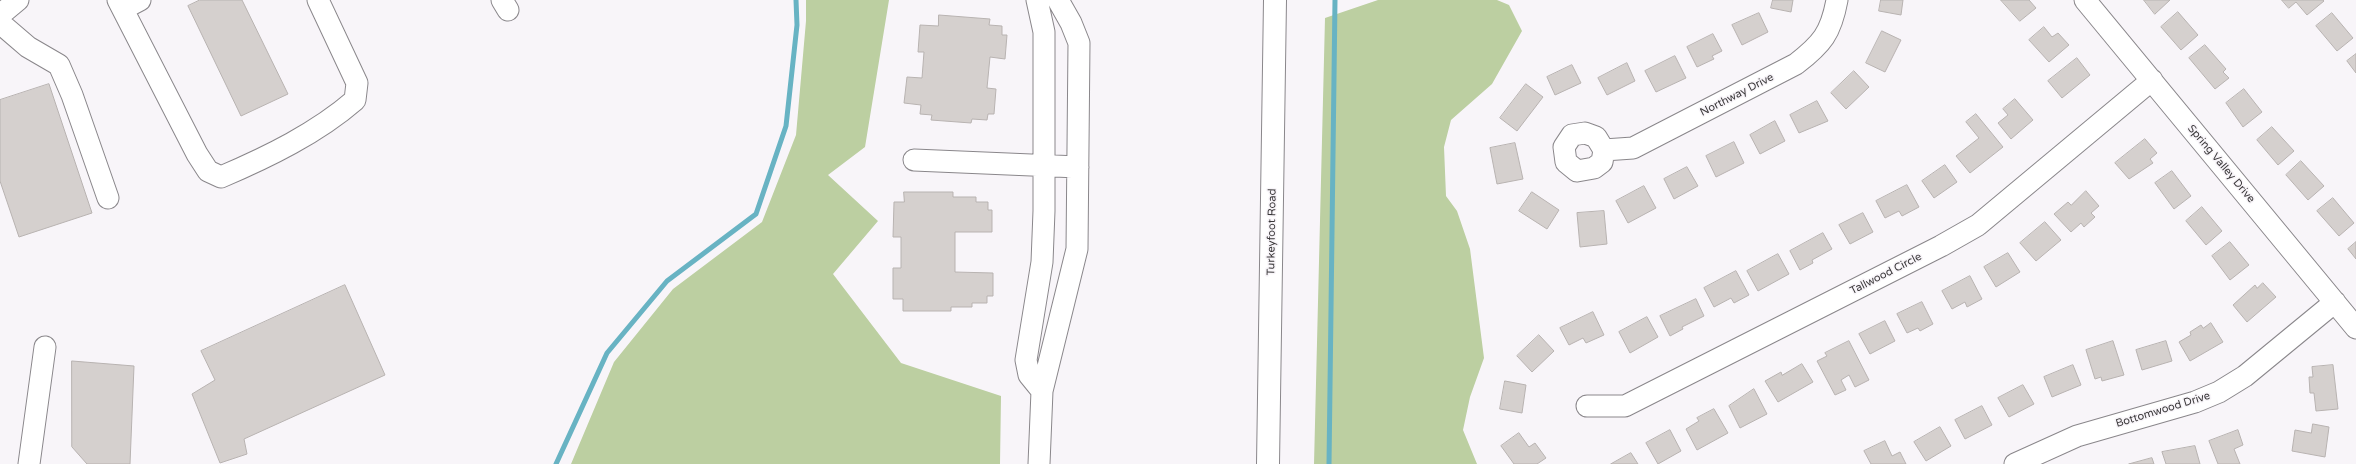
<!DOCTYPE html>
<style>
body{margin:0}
canvas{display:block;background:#f8f5f9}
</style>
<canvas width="2356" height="464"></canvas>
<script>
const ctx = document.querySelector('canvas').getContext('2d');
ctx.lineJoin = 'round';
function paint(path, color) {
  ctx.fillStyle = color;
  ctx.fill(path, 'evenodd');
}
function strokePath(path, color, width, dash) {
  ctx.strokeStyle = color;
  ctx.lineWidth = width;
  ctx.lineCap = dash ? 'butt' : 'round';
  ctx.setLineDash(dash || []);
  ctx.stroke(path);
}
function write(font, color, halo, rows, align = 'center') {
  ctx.font = font + ' "Varela Round",sans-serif';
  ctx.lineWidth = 3;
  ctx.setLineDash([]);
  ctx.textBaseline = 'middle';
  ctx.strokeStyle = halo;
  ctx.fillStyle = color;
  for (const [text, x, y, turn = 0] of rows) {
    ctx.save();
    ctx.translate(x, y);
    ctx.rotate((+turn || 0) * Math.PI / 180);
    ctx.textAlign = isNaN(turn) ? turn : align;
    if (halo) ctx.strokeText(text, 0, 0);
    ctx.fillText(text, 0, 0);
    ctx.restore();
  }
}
const green = new Path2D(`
 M 806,0 L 889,0 L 865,147 L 828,175 L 878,221 L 833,274 L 901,363 L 1001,396 L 1000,464 L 571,464 L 614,362 L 673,289 L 762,222 L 796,135 L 806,21 Z
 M 1378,0 L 1497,0 L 1509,5 L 1522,31 L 1492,84 L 1451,120 L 1444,147 L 1446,196 L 1457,211 L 1470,249 L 1484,358 L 1470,397 L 1463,430 L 1477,464 L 1314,464 L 1325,18 Z`);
const stream = new Path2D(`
 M 556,464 L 607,353 L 667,281 L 756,214 L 786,126 L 797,25 L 796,0
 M 1329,464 L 1335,0`);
const building = new Path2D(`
 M 200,0 L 242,0 L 288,94 L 241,116 L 188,6 Z
 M 1773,0 L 1793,0 L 1791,12 L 1771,8 Z
 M 1881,0 L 1903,0 L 1901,15 L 1879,11 Z
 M 2001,0 L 2029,0 L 2036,8 L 2020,21 Z
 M 2144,0 L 2170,0 L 2155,14 Z
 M 2282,0 L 2323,0 L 2324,1 L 2307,15 L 2296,2 L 2289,8 Z
 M 2178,12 L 2198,35 L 2181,50 L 2161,27 Z
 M 1759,13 L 1768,32 L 1742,45 L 1732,25 Z
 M 2332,13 L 2353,38 L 2337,51 L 2316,26 Z
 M 939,15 L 990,19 L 989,25 L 1002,26 L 1002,35 L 1007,35 L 1005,59 L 990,57 L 987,88 L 996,89 L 994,114 L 988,114 L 987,120 L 972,119 L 971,123 L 931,120 L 932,115 L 920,114 L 921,105 L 904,103 L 907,77 L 922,78 L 924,52 L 918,52 L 920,25 L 938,26 Z
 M 2044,27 L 2052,37 L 2058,33 L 2069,45 L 2049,62 L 2029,40 Z
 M 1882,31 L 1901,40 L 1885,72 L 1866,63 Z
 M 1713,34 L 1722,51 L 1712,56 L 1714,59 L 1697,67 L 1687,47 Z
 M 2205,45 L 2226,69 L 2223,72 L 2229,78 L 2215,89 L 2189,58 Z
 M 2356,54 L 2356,73 L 2347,61 Z
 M 1675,56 L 1686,78 L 1656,92 L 1645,71 Z
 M 2077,58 L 2090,75 L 2062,98 L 2048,81 Z
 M 1627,63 L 1635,81 L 1607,95 L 1598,78 Z
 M 1572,65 L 1581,83 L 1555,95 L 1547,77 Z
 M 1854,71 L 1869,87 L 1846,109 L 1831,93 Z
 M 49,84 L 92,213 L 19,237 L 0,181 L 0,100 Z
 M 1526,84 L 1543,97 L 1517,131 L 1500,118 Z
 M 2244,89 L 2262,112 L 2243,127 L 2226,103 Z
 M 2015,99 L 2033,120 L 2011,139 L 1998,123 L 2008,115 L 2003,109 Z
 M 1817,101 L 1828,121 L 1799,133 L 1790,115 Z
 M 1976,114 L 2003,147 L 1970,173 L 1956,156 L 1979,138 L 1966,122 Z
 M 1775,121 L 1785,141 L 1760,154 L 1750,135 Z
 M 2272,127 L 2294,151 L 2278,165 L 2257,140 Z
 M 2145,139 L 2157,153 L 2150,159 L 2153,163 L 2129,179 L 2115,163 Z
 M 1734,142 L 1744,163 L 1716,177 L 1706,156 Z
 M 1515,143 L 1523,179 L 1497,184 L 1490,148 Z
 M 2301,161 L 2324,186 L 2308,200 L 2286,175 Z
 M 1945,165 L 1957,182 L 1934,198 L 1922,181 Z
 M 1687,167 L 1698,186 L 1674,199 L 1664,179 Z
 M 2172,171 L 2191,196 L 2174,209 L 2155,183 Z
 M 1907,185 L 1919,207 L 1902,216 L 1899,211 L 1885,218 L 1876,201 Z
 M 1644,186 L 1656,208 L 1628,223 L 1616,201 Z
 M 2086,191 L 2099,206 L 2091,213 L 2095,217 L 2084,227 L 2081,223 L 2071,232 L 2054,214 L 2068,202 L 2071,205 Z
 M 904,192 L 953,192 L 953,197 L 976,197 L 976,202 L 988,202 L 988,210 L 992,210 L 992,232 L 955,232 L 955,272 L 993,273 L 993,296 L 987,296 L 987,303 L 972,303 L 972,307 L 951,307 L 951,311 L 903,311 L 903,299 L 893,299 L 893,268 L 901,268 L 901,237 L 893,237 L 894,202 L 904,202 Z
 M 1532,192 L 1559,210 L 1547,229 L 1519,211 Z
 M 2333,198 L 2354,223 L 2339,236 L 2317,211 Z
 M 2202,207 L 2222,231 L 2206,245 L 2186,221 Z
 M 1604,211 L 1607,244 L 1580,247 L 1577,213 Z
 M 1863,213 L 1873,232 L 1850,244 L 1839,225 Z
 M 2045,222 L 2061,240 L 2036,261 L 2020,243 Z
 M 1823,233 L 1832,249 L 1812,260 L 1813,263 L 1800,270 L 1790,251 Z
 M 2230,242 L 2249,265 L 2230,280 L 2212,256 Z
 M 2356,242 L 2356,259 L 2348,249 Z
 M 2008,253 L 2020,272 L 1996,287 L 1984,267 Z
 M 1778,254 L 1789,274 L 1758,291 L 1747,271 Z
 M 1736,271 L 1749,295 L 1734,303 L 1731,298 L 1714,307 L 1704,288 Z
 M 1970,276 L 1982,299 L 1967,307 L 1965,302 L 1952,309 L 1942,291 Z
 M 2263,283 L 2276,297 L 2247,322 L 2233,305 L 2255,285 L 2257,288 Z
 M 345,285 L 385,375 L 244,439 L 247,454 L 220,463 L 192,394 L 215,380 L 201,351 Z
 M 1696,299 L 1704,316 L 1682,327 L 1683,329 L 1670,336 L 1660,316 Z
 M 1922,302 L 1933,324 L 1920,331 L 1918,328 L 1907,333 L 1897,314 Z
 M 1593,312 L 1604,335 L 1586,343 L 1583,338 L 1569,345 L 1560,328 Z
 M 1647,317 L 1658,337 L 1630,353 L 1619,332 Z
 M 1885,321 L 1895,341 L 1870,354 L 1859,334 Z
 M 2211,323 L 2223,342 L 2190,361 L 2179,342 L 2191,335 L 2190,332 L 2201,325 L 2203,328 Z
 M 1539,335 L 1554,351 L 1532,372 L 1517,356 Z
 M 1849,341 L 1869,380 L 1855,387 L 1849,375 L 1841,380 L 1846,390 L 1835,395 L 1817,361 L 1827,356 L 1825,353 Z
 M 2113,341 L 2124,375 L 2102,381 L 2101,377 L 2095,379 L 2086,350 Z
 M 2166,341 L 2172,361 L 2142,370 L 2136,350 Z
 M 72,361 L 134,366 L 130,464 L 87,464 L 72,447 Z
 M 1802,364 L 1813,382 L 1778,402 L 1765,381 L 1781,372 L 1782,375 Z
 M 2073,365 L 2081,385 L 2052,397 L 2044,377 Z
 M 2333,365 L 2338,409 L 2316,411 L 2314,393 L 2310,393 L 2309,377 L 2313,377 L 2312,367 Z
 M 1505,381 L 1526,385 L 1522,413 L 1500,409 Z
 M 2023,385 L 2034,404 L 2009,417 L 1998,398 Z
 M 1754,389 L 1767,414 L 1740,428 L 1729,406 Z
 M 1982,406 L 1992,425 L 1965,439 L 1955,420 Z
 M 1714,409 L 1728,433 L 1697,450 L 1686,429 L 1699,421 L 1697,418 Z
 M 2313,424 L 2329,427 L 2325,457 L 2292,451 L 2295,430 L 2311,433 Z
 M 1940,427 L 1951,446 L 1926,461 L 1914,442 Z
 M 1670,430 L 1681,451 L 1658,464 L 1646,443 Z
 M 2238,430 L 2243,445 L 2234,449 L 2240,464 L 2218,464 L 2209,441 Z
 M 1519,433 L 1529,447 L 1535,443 L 1546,458 L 1537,464 L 1514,464 L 1501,446 Z
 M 1885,441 L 1892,456 L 1900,452 L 1906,464 L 1871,464 L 1864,451 Z
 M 2195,446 L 2200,464 L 2166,464 L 2162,452 Z
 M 1631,453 L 1638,464 L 1611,464 Z
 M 2152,458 L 2154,464 L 2129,464 Z`);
const minor = new Path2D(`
 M 118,0 L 197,154 L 208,171 L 221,177 C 268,157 317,133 355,100 L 357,83 L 318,0
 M 502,0 L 508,10
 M 1037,0 L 1044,32 L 1044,211 L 1042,262 L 1026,360 L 1029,375 L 1042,391
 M 2085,0 L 2356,328
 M 123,9 L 140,0
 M 0,15 L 18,0
 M 0,23 L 28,47 L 59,65 L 72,95 L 108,198
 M 1585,133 L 1596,137 L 1604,150 L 1602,162 L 1594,168 L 1577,171 L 1566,162 L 1564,147 L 1572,135 Z
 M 1604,150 L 1633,148 L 1796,64 C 1822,44 1831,33 1837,0
 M 914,160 L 1078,167
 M 1587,406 L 1625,406 L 1941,246 L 1978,225 L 2152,80
 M 29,464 L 45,347
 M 1039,464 L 1042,391 L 1077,249 L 1079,43 L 1071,23 L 1058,0
 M 2015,464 L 2077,436 L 2195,402 L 2219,392 L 2245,376 L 2335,302`);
const major = new Path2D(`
 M 1268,464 L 1275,0`);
const streetNames = [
 ["Northway Drive",1737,95,-27],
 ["Spring Valley Drive",2221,164,50],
 ["Turkeyfoot Road",1272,232,-89],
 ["Tallwood Circle",1886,274,-27],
 ["Bottomwood Drive",2163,410,-17]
];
paint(green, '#bccfa1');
strokePath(stream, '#68b3c3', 5);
paint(building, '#d5d0ce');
strokePath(building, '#b8b3b1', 1);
strokePath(minor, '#8a878b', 23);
strokePath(major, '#8a878b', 24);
strokePath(minor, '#fff', 21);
strokePath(major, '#fff', 22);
write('11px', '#3a383a', '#f8f5f9', streetNames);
</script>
